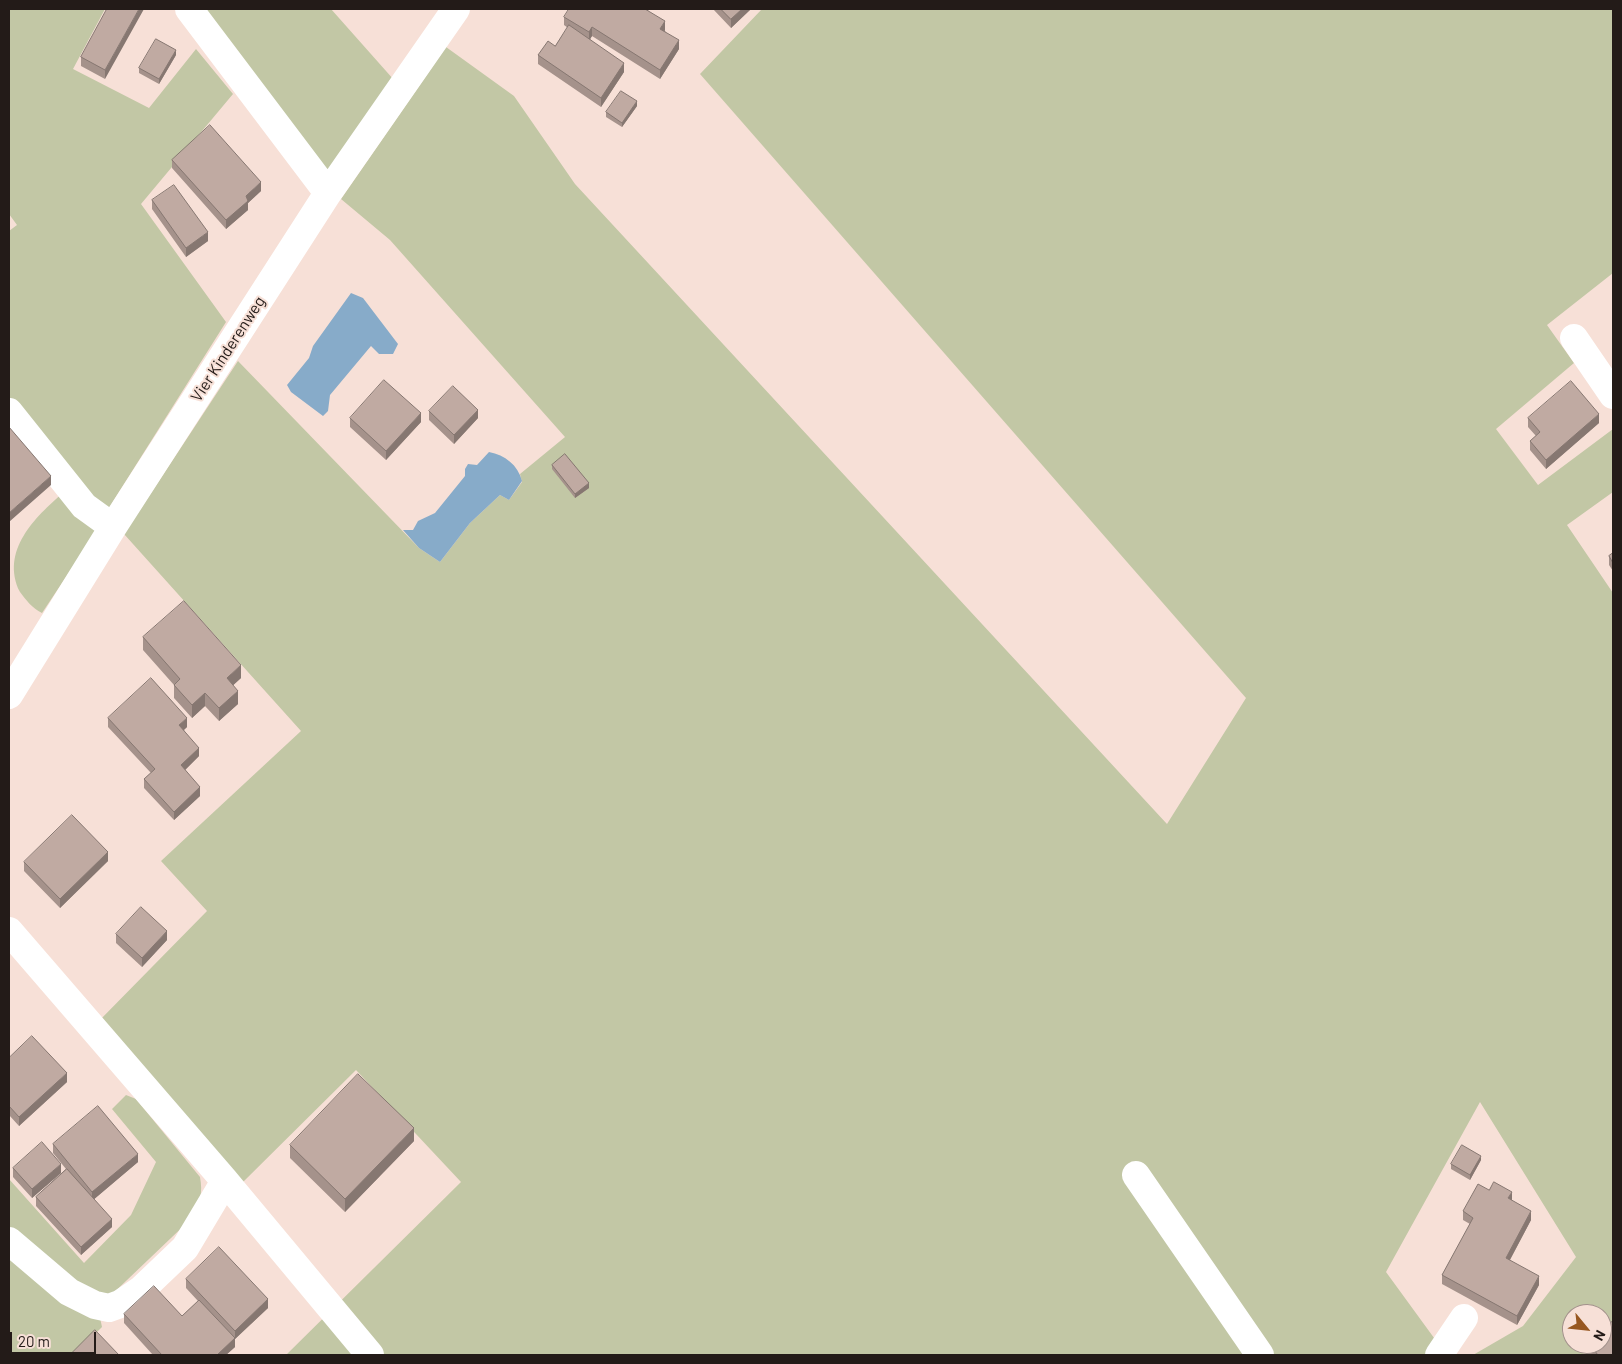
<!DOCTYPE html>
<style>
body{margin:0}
#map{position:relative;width:1622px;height:1364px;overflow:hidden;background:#f7e0d7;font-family:Barlow,sans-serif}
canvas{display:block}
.frame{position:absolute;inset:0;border:10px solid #231b18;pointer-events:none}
.north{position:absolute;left:1562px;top:1304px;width:50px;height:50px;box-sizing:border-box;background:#f7e0d7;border:1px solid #a2918b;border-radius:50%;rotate:118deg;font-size:14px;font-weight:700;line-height:20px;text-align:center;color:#231b18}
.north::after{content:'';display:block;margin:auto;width:18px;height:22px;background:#975720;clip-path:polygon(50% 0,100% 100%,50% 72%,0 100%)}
.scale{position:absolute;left:10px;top:1332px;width:86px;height:22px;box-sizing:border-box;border:2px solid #231b18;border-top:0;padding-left:6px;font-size:15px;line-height:18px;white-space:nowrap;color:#231b18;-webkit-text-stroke:4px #f7e0d7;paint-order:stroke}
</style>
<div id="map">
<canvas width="1622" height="1364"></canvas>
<div class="frame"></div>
<div class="north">N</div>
<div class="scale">20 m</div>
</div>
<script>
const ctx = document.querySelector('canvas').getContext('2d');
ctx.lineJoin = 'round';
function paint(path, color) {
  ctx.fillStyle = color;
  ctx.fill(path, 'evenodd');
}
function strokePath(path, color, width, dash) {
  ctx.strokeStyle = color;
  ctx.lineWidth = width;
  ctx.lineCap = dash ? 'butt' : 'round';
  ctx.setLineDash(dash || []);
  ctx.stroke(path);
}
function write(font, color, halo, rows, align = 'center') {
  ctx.font = font + ' Barlow,sans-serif';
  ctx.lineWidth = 4;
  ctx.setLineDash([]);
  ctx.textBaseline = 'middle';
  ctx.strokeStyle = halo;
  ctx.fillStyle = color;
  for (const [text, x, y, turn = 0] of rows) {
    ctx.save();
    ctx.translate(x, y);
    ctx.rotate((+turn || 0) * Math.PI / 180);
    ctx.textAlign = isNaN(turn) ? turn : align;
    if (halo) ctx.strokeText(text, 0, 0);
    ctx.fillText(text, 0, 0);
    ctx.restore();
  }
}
const green = new Path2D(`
 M 9,9 L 105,9 L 73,69 L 149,108 L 196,49 L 233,94 L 141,204 L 226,322 L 107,511 L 99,508 L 9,400 L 9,231 L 17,225 L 9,214 Z
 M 185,9 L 331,9 L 394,80 L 327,175 Z
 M 762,9 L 1613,9 L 1613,273 L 1547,325 L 1574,363 L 1496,429 L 1538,485 L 1613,429 L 1613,492 L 1567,525 L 1613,593 L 1613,1355 L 1473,1355 L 1523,1326 L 1576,1257 L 1480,1102 L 1386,1272 L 1437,1342 L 1431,1355 L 286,1355 L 461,1182 L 356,1070 L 241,1184 L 96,1024 L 207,911 L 161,861 L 301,731 L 124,534 L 238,361 L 419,548 L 440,562 L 470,523 L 500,495 L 509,500 L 522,482 L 520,474 L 565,437 L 390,240 L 341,199 L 446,47 L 514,96 L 575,184 L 1167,824 L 1246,698 L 700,74 ZM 1572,1314 L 1602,1314 L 1602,1344 L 1572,1344 Z
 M 63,493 L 97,527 L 92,538 L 42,613 C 32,608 26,600 20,592 C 0,551 35,517 63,493 Z
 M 126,1095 L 136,1099 L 200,1177 C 203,1193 200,1203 193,1217 L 104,1302 L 99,1313 L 102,1327 L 74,1355 L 9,1355 L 9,1179 L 84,1263 L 131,1215 L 156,1162 L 112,1109 Z`);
const water = new Path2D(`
 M 351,293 L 363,298 L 398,344 L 393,354 L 379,354 L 371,346 L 330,395 L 328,411 L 323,416 L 291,392 L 287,385 L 309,358 L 313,346 Z
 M 489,452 C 505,455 518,465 522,481 L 509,500 L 500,495 L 470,523 L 440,562 L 419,548 L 403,530 L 413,530 L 418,521 L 435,513 L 465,476 L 465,469 L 468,464 L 477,465 Z`);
const minor = new Path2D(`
 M 189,9 L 328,193
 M 1574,338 L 1613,395
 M 9,412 L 84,506 L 113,527
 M 9,695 L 113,527 L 328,193 L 456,9
 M 9,931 L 225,1181 L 185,1248 L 142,1289 L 120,1304 L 109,1308 L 95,1305 L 69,1292 L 9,1241
 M 1136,1175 L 1260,1355
 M 225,1181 L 370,1355
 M 1439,1355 L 1464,1318`);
const wall = new Path2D(`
 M 107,9 L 105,79 L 81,66 L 81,57 Z
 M 649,9 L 648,11 L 665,30 L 665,31 L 679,49 L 660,79 L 592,36 L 590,39 L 624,72 L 601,107 L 538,64 L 538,55 L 555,46 L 568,28 L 564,25 L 564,17 Z
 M 713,9 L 751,9 L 731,28 Z
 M 176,55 L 159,84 L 139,73 L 139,68 Z
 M 637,106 L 622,127 L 606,117 L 606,112 Z
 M 172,160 L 261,191 L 248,203 L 248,210 L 226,229 L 172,168 Z
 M 152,200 L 208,241 L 186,257 L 152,209 Z
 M 429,411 L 478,418 L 454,444 L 429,420 Z
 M 350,418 L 421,422 L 386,460 L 350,427 Z
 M 1528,418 L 1599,423 L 1546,469 L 1530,450 L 1530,441 L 1536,436 L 1528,427 Z
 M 552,465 L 589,488 L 575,498 L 552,469 Z
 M 1613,553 L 1613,571 L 1609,565 L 1609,556 Z
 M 143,637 L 241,678 L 233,685 L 238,704 L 219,721 L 205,706 L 192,718 L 174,698 L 174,685 L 143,650 Z
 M 108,718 L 187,727 L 184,730 L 199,756 L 185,770 L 200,796 L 174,820 L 144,788 L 144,779 L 151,773 L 108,727 Z
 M 108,861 L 60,908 L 24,871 L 24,862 Z
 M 116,934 L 167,940 L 142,967 L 116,943 Z
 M 9,1058 L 67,1082 L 19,1126 L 9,1115 Z
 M 414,1141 L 345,1212 L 290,1158 L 290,1145 Z
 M 53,1144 L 138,1162 L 94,1199 L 112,1227 L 81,1255 L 36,1206 L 36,1197 L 66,1169 L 53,1153 Z
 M 1481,1160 L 1470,1180 L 1451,1169 L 1451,1164 Z
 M 13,1168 L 61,1173 L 32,1198 L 13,1177 Z
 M 1512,1200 L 1531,1220 L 1510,1260 L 1539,1285 L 1517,1325 L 1442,1284 L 1442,1275 L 1470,1224 L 1463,1220 L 1463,1211 Z
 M 186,1279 L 268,1308 L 235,1339 L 235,1347 L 226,1355 L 153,1355 L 124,1323 L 124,1314 L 182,1316 L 198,1301 L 186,1288 Z
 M 1587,1344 L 1602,1344 L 1613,1355 L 1591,1355 L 1587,1350 Z`);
const shadedWall = new Path2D(`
 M 139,9 L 144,9 L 105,79 L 105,70 Z
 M 742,9 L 751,9 L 731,28 L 731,19 Z
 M 665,21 L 665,30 L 660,38 L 660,29 Z
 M 592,27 L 592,36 L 589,41 L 589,32 Z
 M 679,40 L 679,49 L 660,79 L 660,70 Z
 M 176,50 L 176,55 L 159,84 L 159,79 Z
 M 624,63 L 624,72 L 601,107 L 601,98 Z
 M 637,101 L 637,106 L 622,127 L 622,123 Z
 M 261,182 L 261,191 L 248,203 L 248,210 L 226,229 L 226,220 L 246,196 Z
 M 208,232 L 208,241 L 186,257 L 186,248 Z
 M 478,410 L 478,418 L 454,444 L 454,435 Z
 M 421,413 L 421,422 L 386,460 L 386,451 Z
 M 1599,414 L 1599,423 L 1546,469 L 1546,460 Z
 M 51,476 L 51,485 L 9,522 L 9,513 Z
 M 589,483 L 589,488 L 575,498 L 575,494 Z
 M 241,665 L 241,678 L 227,691 L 227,678 Z
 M 238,691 L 238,704 L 219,721 L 219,708 Z
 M 205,693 L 205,706 L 192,718 L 192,705 Z
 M 187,718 L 187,727 L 179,734 L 179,725 Z
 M 199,748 L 199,756 L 181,774 L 181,765 Z
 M 200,787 L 200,796 L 174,820 L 174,812 Z
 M 108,852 L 108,861 L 60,908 L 60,899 Z
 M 167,931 L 167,940 L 142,967 L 142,958 Z
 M 67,1073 L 67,1082 L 19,1126 L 19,1117 Z
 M 414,1128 L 414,1141 L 345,1212 L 345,1199 Z
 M 138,1154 L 138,1162 L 92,1201 L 92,1192 Z
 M 1481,1156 L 1481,1160 L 1470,1180 L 1470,1175 Z
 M 61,1164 L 61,1173 L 32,1198 L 32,1189 Z
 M 1512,1192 L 1512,1201 L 1508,1198 Z
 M 1531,1211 L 1531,1220 L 1506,1267 L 1506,1258 Z
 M 112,1219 L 112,1227 L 81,1255 L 81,1247 Z
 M 1539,1276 L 1539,1285 L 1517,1325 L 1517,1316 Z
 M 268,1299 L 268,1308 L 235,1339 L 235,1347 L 226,1355 L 217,1355 L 235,1338 L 235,1331 Z`);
const building = new Path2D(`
 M 107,9 L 139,9 L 105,70 L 81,57 Z
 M 569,9 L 645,9 L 665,21 L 660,29 L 679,40 L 660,70 L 592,27 L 589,32 L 564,17 Z
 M 721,9 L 742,9 L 731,19 Z
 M 569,25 L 624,63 L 601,98 L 538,55 L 548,41 L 555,46 Z
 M 156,39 L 176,50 L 159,79 L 139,68 Z
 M 621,91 L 637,101 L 622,123 L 606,112 Z
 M 210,125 L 261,182 L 246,196 L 248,201 L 226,220 L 172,160 Z
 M 174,185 L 208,232 L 186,248 L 152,200 Z
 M 384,380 L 421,413 L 386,451 L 350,418 Z
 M 1571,381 L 1599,414 L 1546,460 L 1530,441 L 1540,432 L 1528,418 Z
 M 453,386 L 478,410 L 454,435 L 429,411 Z
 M 9,427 L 51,476 L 9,513 Z
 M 565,454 L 589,483 L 575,494 L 552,465 Z
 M 1613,553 L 1613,563 L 1609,556 Z
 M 184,601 L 241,665 L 227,678 L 238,691 L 219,708 L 205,693 L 192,705 L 174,685 L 180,679 L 143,637 Z
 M 151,678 L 187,718 L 179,725 L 199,748 L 181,765 L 200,787 L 174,812 L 144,779 L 155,769 L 108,718 Z
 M 72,815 L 108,852 L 60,899 L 24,862 Z
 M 141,907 L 167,931 L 142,958 L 116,934 Z
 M 32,1036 L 67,1073 L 19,1117 L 9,1106 L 9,1058 Z
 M 358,1074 L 414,1128 L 345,1199 L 290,1145 Z
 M 98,1106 L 138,1154 L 92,1192 L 53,1144 Z
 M 42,1142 L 61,1164 L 32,1189 L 13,1168 Z
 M 1462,1145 L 1481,1156 L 1470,1175 L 1451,1164 Z
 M 67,1169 L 112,1219 L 81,1247 L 36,1197 Z
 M 1494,1182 L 1512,1192 L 1508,1198 L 1531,1211 L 1506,1258 L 1539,1276 L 1517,1316 L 1442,1275 L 1473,1218 L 1463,1211 L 1478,1184 L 1489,1190 Z
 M 219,1247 L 268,1299 L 235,1331 L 186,1279 Z
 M 154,1286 L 182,1316 L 199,1300 L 235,1338 L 217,1355 L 162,1355 L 124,1314 Z
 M 1613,1321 L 1613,1355 L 1597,1355 L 1598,1355 L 1589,1344 L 1602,1344 L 1602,1330 Z
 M 95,1330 L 119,1355 L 70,1355 Z`);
const streetNames = [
 ["Vier Kinderenweg",228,349,-57]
];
paint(green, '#c2c7a5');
paint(water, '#87abc9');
strokePath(minor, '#fff', 28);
paint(wall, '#a5928b');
paint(shadedWall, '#867771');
paint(building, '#c0aaa2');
strokePath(building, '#867771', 1);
write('16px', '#231b18', '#f7e0d7', streetNames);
</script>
